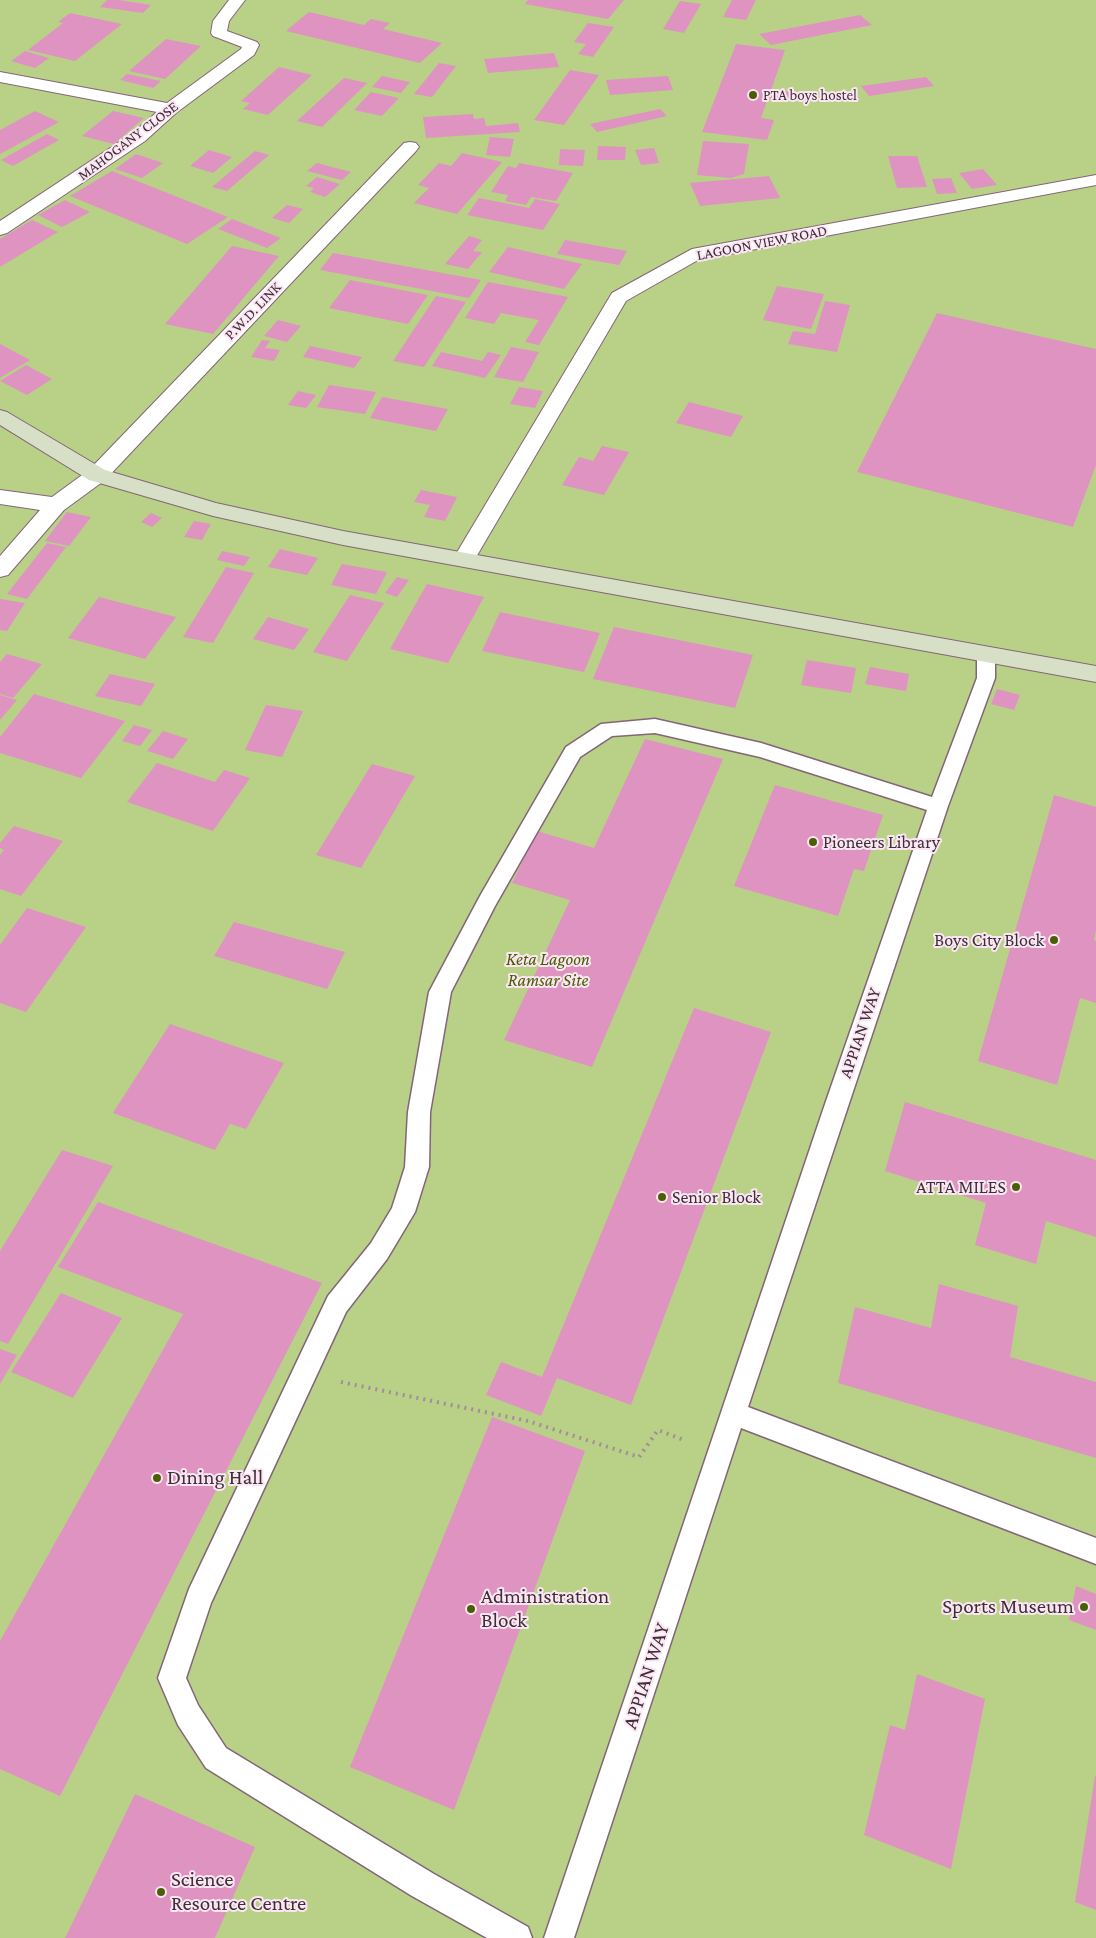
<!DOCTYPE html>
<style>
body{margin:0}
canvas{display:block;background:#f8d4e9}
</style>
<canvas width="1096" height="1938"></canvas>
<script>
const ctx = document.querySelector('canvas').getContext('2d');
ctx.lineJoin = 'round';
function paint(path, color) {
  ctx.fillStyle = color;
  ctx.fill(path, 'evenodd');
}
function strokePath(path, color, width, dash) {
  ctx.strokeStyle = color;
  ctx.lineWidth = width;
  ctx.lineCap = dash ? 'butt' : 'round';
  ctx.setLineDash(dash || []);
  ctx.stroke(path);
}
function write(font, color, halo, rows, align = 'center') {
  ctx.font = font + ' "Crimson Pro",serif';
  ctx.lineWidth = 4;
  ctx.setLineDash([]);
  ctx.textBaseline = 'middle';
  ctx.strokeStyle = halo;
  ctx.fillStyle = color;
  for (const [text, x, y, turn = 0] of rows) {
    ctx.save();
    ctx.translate(x, y);
    ctx.rotate((+turn || 0) * Math.PI / 180);
    ctx.textAlign = isNaN(turn) ? turn : align;
    if (halo) ctx.strokeText(text, 0, 0);
    ctx.fillText(text, 0, 0);
    ctx.restore();
  }
}
const green = new Path2D(`
 M 0,0 L 1096,0 L 1096,1938 L 0,1938 Z`);
const building = new Path2D(`
 M 107,0 L 119,0 L 151,5 L 143,13 L 100,7 Z
 M 528,0 L 624,0 L 608,19 L 525,4 Z
 M 732,0 L 756,0 L 746,20 L 723,17 Z
 M 680,1 L 701,4 L 684,33 L 663,29 Z
 M 309,12 L 364,25 L 371,19 L 390,23 L 383,29 L 442,43 L 420,63 L 286,31 Z
 M 70,13 L 122,24 L 75,61 L 28,50 L 63,23 L 58,22 Z
 M 860,15 L 872,25 L 771,45 L 759,34 Z
 M 588,23 L 614,27 L 593,57 L 578,54 L 586,44 L 574,42 Z
 M 166,39 L 201,46 L 165,79 L 129,71 Z
 M 736,44 L 785,50 L 771,90 L 790,92 L 787,101 L 768,98 L 761,118 L 774,120 L 767,140 L 702,132 Z
 M 25,51 L 49,58 L 35,68 L 11,61 Z
 M 554,53 L 559,67 L 488,73 L 484,59 Z
 M 439,63 L 456,66 L 432,97 L 414,94 Z
 M 279,67 L 312,75 L 268,115 L 243,109 L 250,103 L 241,101 Z
 M 570,70 L 599,75 L 564,125 L 534,120 Z
 M 127,74 L 161,81 L 153,88 L 120,80 Z
 M 382,76 L 410,82 L 401,93 L 372,87 Z
 M 668,76 L 673,90 L 610,95 L 606,80 Z
 M 926,77 L 934,86 L 869,96 L 861,86 Z
 M 344,78 L 367,83 L 322,127 L 297,121 Z
 M 371,92 L 399,98 L 382,116 L 354,110 Z
 M 660,109 L 667,116 L 597,132 L 590,124 Z
 M 35,111 L 59,122 L 0,154 L 0,130 Z
 M 113,111 L 144,118 L 114,144 L 82,136 Z
 M 473,114 L 474,119 L 484,118 L 486,126 L 518,123 L 520,132 L 426,138 L 423,117 Z
 M 47,134 L 59,140 L 13,166 L 1,160 Z
 M 490,137 L 514,139 L 510,157 L 486,155 Z
 M 703,141 L 749,144 L 744,174 L 731,178 L 697,175 Z
 M 598,146 L 626,147 L 625,160 L 597,160 Z
 M 654,148 L 659,163 L 641,165 L 635,150 Z
 M 560,149 L 585,150 L 583,166 L 559,165 Z
 M 209,150 L 232,157 L 213,173 L 190,166 Z
 M 255,151 L 269,155 L 227,191 L 212,187 Z
 M 462,153 L 502,162 L 457,214 L 414,203 L 429,188 L 418,185 L 439,163 L 451,166 Z
 M 136,154 L 163,163 L 142,178 L 115,169 Z
 M 888,156 L 917,156 L 927,187 L 897,188 Z
 M 317,163 L 351,172 L 342,180 L 307,171 Z
 M 519,163 L 573,173 L 556,201 L 531,197 L 526,205 L 505,201 L 508,195 L 491,192 L 508,166 L 516,168 Z
 M 983,169 L 997,185 L 972,189 L 959,173 Z
 M 112,171 L 228,217 L 187,244 L 70,196 Z
 M 769,176 L 780,198 L 700,206 L 690,183 Z
 M 317,177 L 340,184 L 325,197 L 310,192 L 314,188 L 306,186 Z
 M 951,178 L 957,193 L 937,194 L 932,179 Z
 M 479,198 L 529,208 L 535,199 L 560,204 L 543,230 L 467,215 Z
 M 65,200 L 90,212 L 62,227 L 38,215 Z
 M 287,205 L 303,209 L 289,223 L 272,218 Z
 M 232,219 L 281,238 L 267,248 L 218,229 Z
 M 32,220 L 58,232 L 0,267 L 0,239 Z
 M 469,236 L 482,240 L 473,251 L 482,252 L 468,269 L 445,264 Z
 M 565,240 L 627,251 L 619,265 L 557,254 Z
 M 232,246 L 279,256 L 213,334 L 165,324 Z
 M 508,247 L 582,264 L 564,289 L 489,272 Z
 M 333,253 L 481,280 L 469,298 L 320,270 Z
 M 350,280 L 428,295 L 408,324 L 329,308 Z
 M 488,282 L 568,297 L 539,345 L 525,342 L 539,320 L 501,313 L 494,324 L 465,318 Z
 M 777,286 L 824,294 L 811,329 L 763,320 Z
 M 436,296 L 466,302 L 424,367 L 393,361 Z
 M 825,301 L 850,305 L 837,352 L 788,344 L 793,331 L 815,334 Z
 M 937,313 L 1096,349 L 1096,465 L 1073,527 L 857,472 Z
 M 278,320 L 301,326 L 287,342 L 264,336 Z
 M 262,340 L 270,341 L 265,348 L 280,350 L 274,361 L 251,357 Z
 M 0,344 L 30,360 L 0,378 Z
 M 310,346 L 362,357 L 354,368 L 303,357 Z
 M 511,347 L 539,352 L 523,382 L 494,377 Z
 M 441,352 L 482,361 L 488,352 L 501,355 L 485,378 L 432,366 Z
 M 26,365 L 52,379 L 27,395 L 0,381 Z
 M 329,385 L 376,392 L 365,414 L 317,407 Z
 M 519,387 L 543,391 L 535,408 L 510,404 Z
 M 298,391 L 316,395 L 306,408 L 288,405 Z
 M 382,397 L 448,409 L 436,431 L 370,418 Z
 M 689,402 L 743,416 L 731,437 L 676,423 Z
 M 602,446 L 629,452 L 604,495 L 562,485 L 579,457 L 593,461 Z
 M 421,490 L 457,497 L 445,521 L 424,517 L 430,505 L 414,502 Z
 M 67,512 L 91,517 L 69,546 L 45,541 Z
 M 151,513 L 162,518 L 152,527 L 141,522 Z
 M 194,521 L 211,524 L 202,540 L 184,537 Z
 M 47,543 L 66,547 L 27,599 L 7,594 Z
 M 280,549 L 318,558 L 307,575 L 268,567 Z
 M 222,551 L 250,557 L 244,566 L 217,560 Z
 M 342,564 L 387,572 L 376,594 L 331,585 Z
 M 226,567 L 254,573 L 213,643 L 183,637 Z
 M 397,577 L 409,580 L 397,597 L 385,593 Z
 M 427,584 L 484,597 L 448,663 L 390,649 Z
 M 350,595 L 384,603 L 347,661 L 313,652 Z
 M 99,597 L 176,617 L 145,659 L 68,638 Z
 M 0,599 L 25,603 L 7,631 L 0,630 Z
 M 500,612 L 600,633 L 584,672 L 482,651 Z
 M 268,617 L 309,629 L 294,650 L 253,639 Z
 M 614,627 L 753,655 L 735,708 L 593,679 Z
 M 7,654 L 42,664 L 13,698 L 0,694 L 0,662 Z
 M 807,660 L 856,668 L 851,693 L 801,685 Z
 M 870,667 L 909,674 L 906,691 L 865,684 Z
 M 110,674 L 155,684 L 141,706 L 95,696 Z
 M 997,689 L 1020,695 L 1014,710 L 991,704 Z
 M 34,694 L 125,721 L 81,778 L 0,753 L 0,737 Z
 M 0,695 L 17,700 L 0,720 Z
 M 266,705 L 303,711 L 282,757 L 245,750 Z
 M 134,725 L 152,730 L 140,746 L 122,741 Z
 M 163,731 L 188,739 L 173,759 L 147,751 Z
 M 645,739 L 723,759 L 592,1067 L 504,1040 L 570,900 L 512,883 L 537,831 L 594,848 Z
 M 157,763 L 215,782 L 224,770 L 250,778 L 213,831 L 127,802 Z
 M 372,764 L 415,776 L 361,868 L 316,855 Z
 M 775,785 L 883,815 L 864,871 L 854,869 L 838,916 L 734,886 Z
 M 1054,795 L 1096,807 L 1096,931 L 1094,940 L 1096,941 L 1096,1003 L 1080,998 L 1057,1085 L 978,1061 Z
 M 14,826 L 63,841 L 21,896 L 0,889 L 0,855 L 4,850 L 0,848 L 0,843 Z
 M 27,908 L 86,927 L 26,1012 L 0,1003 L 0,945 Z
 M 234,922 L 345,952 L 327,989 L 214,956 Z
 M 694,1008 L 771,1032 L 631,1405 L 557,1378 L 541,1416 L 486,1395 L 501,1362 L 542,1377 Z
 M 170,1024 L 284,1063 L 246,1129 L 230,1124 L 215,1150 L 113,1113 Z
 M 905,1102 L 1096,1160 L 1096,1237 L 1046,1221 L 1036,1264 L 975,1245 L 986,1203 L 885,1171 Z
 M 62,1150 L 113,1166 L 8,1344 L 0,1341 L 0,1251 Z
 M 98,1202 L 322,1283 L 60,1796 L 0,1769 L 0,1641 L 183,1314 L 58,1267 Z
 M 939,1284 L 1018,1306 L 1010,1357 L 1096,1382 L 1096,1458 L 838,1383 L 855,1307 L 931,1328 Z
 M 61,1293 L 122,1318 L 73,1398 L 11,1372 Z
 M 0,1349 L 17,1355 L 0,1384 Z
 M 492,1417 L 585,1451 L 454,1810 L 350,1767 Z
 M 1076,1586 L 1096,1594 L 1096,1630 L 1069,1620 Z
 M 917,1674 L 985,1699 L 951,1869 L 864,1835 L 890,1725 L 905,1730 Z
 M 1095,1776 L 1096,1776 L 1096,1910 L 1075,1902 Z
 M 135,1794 L 255,1847 L 215,1938 L 65,1938 Z`);
const path = new Path2D(`
 M 341,1382 L 528,1421 L 639,1457 L 658,1430 L 684,1440`);
const lane = new Path2D(`
 M 986,648 L 992,650 L 995,654 L 995,678 L 948,806 L 748,1407 L 1096,1538 L 1096,1564 L 741,1428 L 574,1938 L 544,1938 L 824,1107 L 927,810 L 760,757 L 655,733 L 612,736 L 580,757 L 495,906 L 451,992 L 430,1112 L 429,1167 L 415,1212 L 387,1259 L 346,1312 L 211,1603 L 186,1678 L 198,1705 L 226,1748 L 434,1874 L 528,1927 L 532,1938 L 487,1938 L 412,1896 L 206,1768 L 178,1725 L 158,1678 L 189,1589 L 328,1296 L 371,1243 L 392,1208 L 405,1167 L 408,1112 L 429,992 L 480,896 L 566,747 L 601,724 L 655,719 L 761,743 L 932,797 L 977,678 L 977,654 L 980,650 Z`);
const street = new Path2D(`
 M 229,0 L 245,0 L 229,21 L 227,31 L 257,42 L 259,45 L 254,55 L 176,113 L 145,141 L 7,233 L 0,235 L 0,221 L 133,133 L 157,112 L 0,82 L 0,72 L 167,103 L 241,49 L 242,47 L 213,36 L 211,33 L 213,21 Z
 M 410,142 L 416,143 L 419,147 L 416,151 L 105,480 L 64,510 L 8,575 L 0,577 L 0,556 L 40,510 L 0,504 L 0,490 L 52,497 L 89,470 L 404,143 Z
 M 1096,175 L 1096,185 L 698,260 L 626,301 L 472,564 L 464,566 L 456,564 L 453,559 L 612,293 L 692,249 Z`);
const secondary = new Path2D(`
 M 0,410 L 7,412 L 105,470 L 216,503 L 343,531 L 1096,666 L 1096,682 L 343,545 L 213,516 L 89,480 L 0,425 Z`);
const markers = [
 [753,95,5,"#4a5e06"],
 [813,842,5,"#4a5e06"],
 [1054,940,5,"#4a5e06"],
 [1016,1187,5,"#4a5e06"],
 [662,1197,5,"#4a5e06"],
 [157,1478,5,"#4a5e06"],
 [1084,1607,5,"#4a5e06"],
 [471,1609,5,"#4a5e06"],
 [161,1892,5,"#4a5e06"]
];
const farPoinames = [
 ["PTA boys hostel",763,95]
];
const farStreetnames = [
 ["MAHOGANY CLOSE",128,141,-37],
 ["LAGOON VIEW ROAD",762,243,-11],
 ["P.W.D. LINK",253,311,-46]
];
const poiNames = [
 ["Pioneers Library",823,842],
 ["Boys City Block",1044,940,"right"],
 ["ATTA MILES",1006,1187,"right"],
 ["Senior Block",672,1197]
];
const parkNames = [
 ["Keta Lagoon",548,959],
 ["Ramsar Site",548,980]
];
const streetNames = [
 ["APPIAN WAY",860,1033,-71]
];
const nearPoinames = [
 ["Dining Hall",167,1478],
 ["Administration",481,1597],
 ["Block",481,1621],
 ["Sports Museum",1074,1607,"right"],
 ["Science",171,1880],
 ["Resource Centre",171,1904]
];
const nearStreetnames = [
 ["APPIAN WAY",646,1676,-72]
];
paint(green, '#b8d187');
paint(building, '#df93c1');
strokePath(lane, '#846577', 3);
strokePath(street, '#846577', 2);
strokePath(secondary, '#846577', 2);
strokePath(path, '#a68c9b', 4, [2, 5]);
paint(lane, '#fff');
paint(street, '#fff');
paint(secondary, '#d7dfc7');
for (const [x, y, r, color] of markers) {
  const dot = new Path2D();
  dot.arc(x, y, r, 0, 2 * Math.PI);
  ctx.fillStyle = color;
  ctx.fill(dot);
  strokePath(dot, '#fce6f3', 2);
}
write('15px', '#3d2f37', '#fce6f3', farPoinames, 'left');
write('15px', '#3d2f37', '#fce6f3', farStreetnames);
write('18px', '#3d2f37', '#fce6f3', poiNames, 'left');
write('italic 18px', '#485d00', '#fce6f3', parkNames);
write('18px', '#3d2f37', '#fce6f3', streetNames);
write('21px', '#3d2f37', '#fce6f3', nearPoinames, 'left');
write('21px', '#3d2f37', '#fce6f3', nearStreetnames);
</script>
